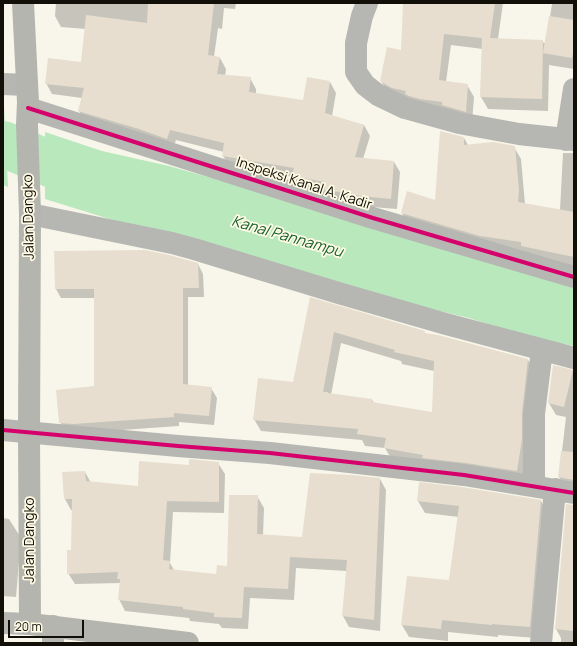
<!DOCTYPE html>
<style>
body{margin:0}
#map{position:relative;width:577px;height:646px;overflow:hidden;background:#f8f6ea;font-family:Manrope,sans-serif}
canvas{display:block}
.frame{position:absolute;inset:0;border:4px solid #110f08;pointer-events:none}
.scale{position:absolute;left:8px;top:620px;width:76px;height:18px;box-sizing:border-box;border:2px solid #110f08;border-top:0;padding-left:5px;font-size:12px;line-height:14px;white-space:nowrap;color:#110f08;-webkit-text-stroke:3px #fefae4;paint-order:stroke}
</style>
<div id="map">
<canvas width="577" height="646"></canvas>
<div class="frame"></div>
<div class="scale">20 m</div>
</div>
<script>
const ctx = document.querySelector('canvas').getContext('2d');
ctx.lineJoin = 'round';
function paint(path, color) {
  ctx.fillStyle = color;
  ctx.fill(path, 'evenodd');
}
function strokePath(path, color, width, dash) {
  ctx.strokeStyle = color;
  ctx.lineWidth = width;
  ctx.lineCap = dash ? 'butt' : 'round';
  ctx.setLineDash(dash || []);
  ctx.stroke(path);
}
function write(font, color, halo, rows, align = 'center') {
  ctx.font = font + ' Manrope,sans-serif';
  ctx.lineWidth = 3.5;
  ctx.setLineDash([]);
  ctx.textBaseline = 'middle';
  ctx.strokeStyle = halo;
  ctx.fillStyle = color;
  for (const [text, x, y, turn = 0] of rows) {
    ctx.save();
    ctx.translate(x, y);
    ctx.rotate((+turn || 0) * Math.PI / 180);
    ctx.textAlign = isNaN(turn) ? turn : align;
    if (halo) ctx.strokeText(text, 0, 0);
    ctx.fillText(text, 0, 0);
    ctx.restore();
  }
}
const water = new Path2D(`
 M 3,104 L 4,104 L 8,187 L 3,185 Z
 M 45,132 L 102,151 L 169,166 L 258,191 L 574,287 L 574,346 L 525,336 L 469,318 L 419,306 L 119,222 L 45,199 Z`);
const shadow = new Path2D(`
 M 56,3 L 236,3 L 235,9 L 224,8 L 222,29 L 218,28 L 214,57 L 220,58 L 226,69 L 225,76 L 250,78 L 256,89 L 256,94 L 304,101 L 330,82 L 336,93 L 332,116 L 364,125 L 370,136 L 363,159 L 394,162 L 400,172 L 397,209 L 359,206 L 332,200 L 327,192 L 299,187 L 294,177 L 230,167 L 223,156 L 224,152 L 176,140 L 173,149 L 85,121 L 79,111 L 82,98 L 52,94 L 46,83 L 82,63 L 86,29 L 61,27 L 55,16 Z
 M 404,3 L 503,3 L 498,39 L 542,41 L 544,43 L 546,43 L 552,4 L 547,3 L 574,3 L 574,69 L 549,65 L 548,111 L 488,109 L 481,97 L 483,49 L 451,45 L 446,82 L 467,85 L 474,97 L 472,123 L 388,93 L 381,81 L 402,52 Z
 M 464,138 L 468,145 L 514,147 L 521,159 L 525,204 L 560,210 L 563,153 L 574,153 L 574,267 L 408,225 L 402,213 L 436,202 Z
 M 198,264 L 203,274 L 204,297 L 188,297 L 188,386 L 211,388 L 217,398 L 214,425 L 179,422 L 179,426 L 79,433 L 66,432 L 60,422 L 95,387 L 95,298 L 61,298 L 56,289 Z
 M 311,299 L 424,332 L 426,334 L 528,360 L 535,372 L 524,482 L 392,460 L 385,448 L 365,446 L 362,440 L 261,431 L 254,419 L 294,383 ZM 341,343 L 401,361 L 402,364 L 434,371 L 433,413 L 374,403 L 372,400 L 331,395 Z
 M 571,371 L 574,371 L 574,490 L 565,489 L 559,477 L 566,417 L 556,415 L 549,403 Z
 M 218,463 L 225,474 L 224,513 L 173,512 L 170,563 L 174,570 L 217,575 L 228,567 L 257,496 L 264,508 L 263,536 L 303,538 L 380,479 L 386,490 L 380,631 L 349,627 L 343,616 L 347,571 L 296,568 L 294,600 L 250,598 L 248,629 L 222,628 L 219,624 L 190,621 L 189,618 L 125,611 L 119,599 L 121,583 L 75,584 L 68,573 L 72,551 L 73,510 L 71,510 L 65,499 L 64,473 L 85,472 L 91,483 L 139,487 L 190,466 Z
 M 418,501 L 541,501 L 548,513 L 536,638 L 498,635 L 498,637 L 448,632 L 448,641 L 409,637 L 402,625 L 449,582 L 459,517 L 425,513 Z
 M 574,506 L 574,643 L 561,643 L 561,638 L 556,629 Z
 M 3,518 L 9,519 L 21,538 L 16,597 L 3,596 Z`);
const river = new Path2D(`
 M 3,144 L 93,182 L 104,185`);
const building = new Path2D(`
 M 148,3 L 214,3 L 208,55 L 220,57 L 217,74 L 251,77 L 249,92 L 303,100 L 307,77 L 330,81 L 325,113 L 364,125 L 355,157 L 394,161 L 391,199 L 352,195 L 352,193 L 329,191 L 325,190 L 325,182 L 292,176 L 294,168 L 222,156 L 224,143 L 170,130 L 167,139 L 139,129 L 78,111 L 84,88 L 45,84 L 48,58 L 81,62 L 86,15 L 147,23 Z
 M 403,3 L 495,3 L 490,38 L 543,40 L 542,99 L 480,97 L 482,38 L 444,34 L 439,80 L 468,84 L 466,112 L 442,105 L 442,102 L 420,99 L 409,96 L 405,94 L 406,91 L 392,88 L 385,84 L 380,81 L 387,47 L 401,50 Z
 M 549,16 L 574,20 L 574,47 L 572,58 L 543,53 Z
 M 440,131 L 464,137 L 464,145 L 493,142 L 515,146 L 519,190 L 518,202 L 574,212 L 574,257 L 521,246 L 521,242 L 480,236 L 401,213 L 407,191 L 435,200 Z
 M 145,250 L 169,255 L 198,263 L 199,288 L 183,288 L 183,384 L 212,387 L 209,416 L 174,413 L 174,417 L 73,424 L 59,423 L 56,390 L 94,386 L 94,289 L 55,289 L 54,251 Z
 M 310,297 L 425,331 L 424,333 L 438,335 L 528,359 L 522,413 L 522,439 L 517,471 L 466,463 L 422,458 L 423,455 L 384,448 L 386,438 L 357,434 L 358,429 L 253,420 L 258,378 L 293,382 ZM 334,332 L 395,350 L 394,352 L 434,361 L 432,412 L 372,402 L 372,399 L 328,393 L 328,392 L 323,392 Z
 M 553,365 L 573,370 L 564,407 L 548,403 Z
 M 561,451 L 574,452 L 574,480 L 558,477 Z
 M 189,459 L 219,462 L 219,502 L 167,501 L 163,560 L 170,561 L 169,569 L 216,574 L 217,565 L 227,566 L 229,495 L 258,495 L 257,534 L 302,537 L 310,473 L 352,475 L 380,478 L 374,620 L 342,616 L 347,560 L 290,557 L 288,589 L 244,587 L 242,618 L 214,617 L 214,613 L 183,609 L 183,607 L 118,600 L 120,579 L 117,579 L 118,572 L 67,574 L 67,550 L 71,550 L 72,499 L 64,499 L 62,472 L 85,471 L 86,481 L 138,486 L 139,461 L 189,465 Z
 M 419,482 L 462,487 L 541,500 L 530,627 L 492,624 L 492,625 L 442,620 L 441,629 L 401,625 L 407,576 L 449,580 L 459,506 L 417,501 Z
 M 566,504 L 574,505 L 574,631 L 555,629 Z`);
const street = new Path2D(`
 M 367,3 L 362,16 L 356,43 L 356,72 L 365,85 L 378,95 L 405,108 L 459,123 L 519,134 L 574,140
 M 3,84 L 27,85
 M 28,108 L 373,218 L 574,277
 M 566,140 L 574,89
 M 30,214 L 172,243 L 194,249 L 342,294 L 446,324 L 574,358
 M 3,430 L 178,446 L 270,453 L 464,475 L 574,493
 M 534,486 L 534,414 L 542,350
 M 3,623 L 30,624
 M 53,626 L 53,643
 M 541,643 L 555,489`);
const secondary = new Path2D(`
 M 23,3 L 28,102 L 27,125 L 30,214 L 29,432 L 30,624 L 188,643`);
const cycleway = new Path2D(`
 M 28,108 L 373,218 L 574,277
 M 3,430 L 178,446 L 270,453 L 464,475 L 574,493`);
const streetNames = [
 ["Inspeksi Kanal A. Kadir",304,184,18],
 ["Jalan Dangko",29,217,-91],
 ["Jalan Dangko",30,540,-90]
];
const waterNames = [
 ["Kanal Pannampu",287,237,16]
];
paint(water, '#b9e8bd');
paint(shadow, '#0003');
strokePath(river, '#b9e8bd', 46);
paint(building, '#e7decf');
strokePath(street, '#b6b6b2', 22);
strokePath(secondary, '#b5b5af', 22);
strokePath(cycleway, '#d6006c', 4);
write('14px', '#110f08', '#fefae4', streetNames);
write('italic 15px', '#155f2c', '#fefae4', waterNames);
</script>
